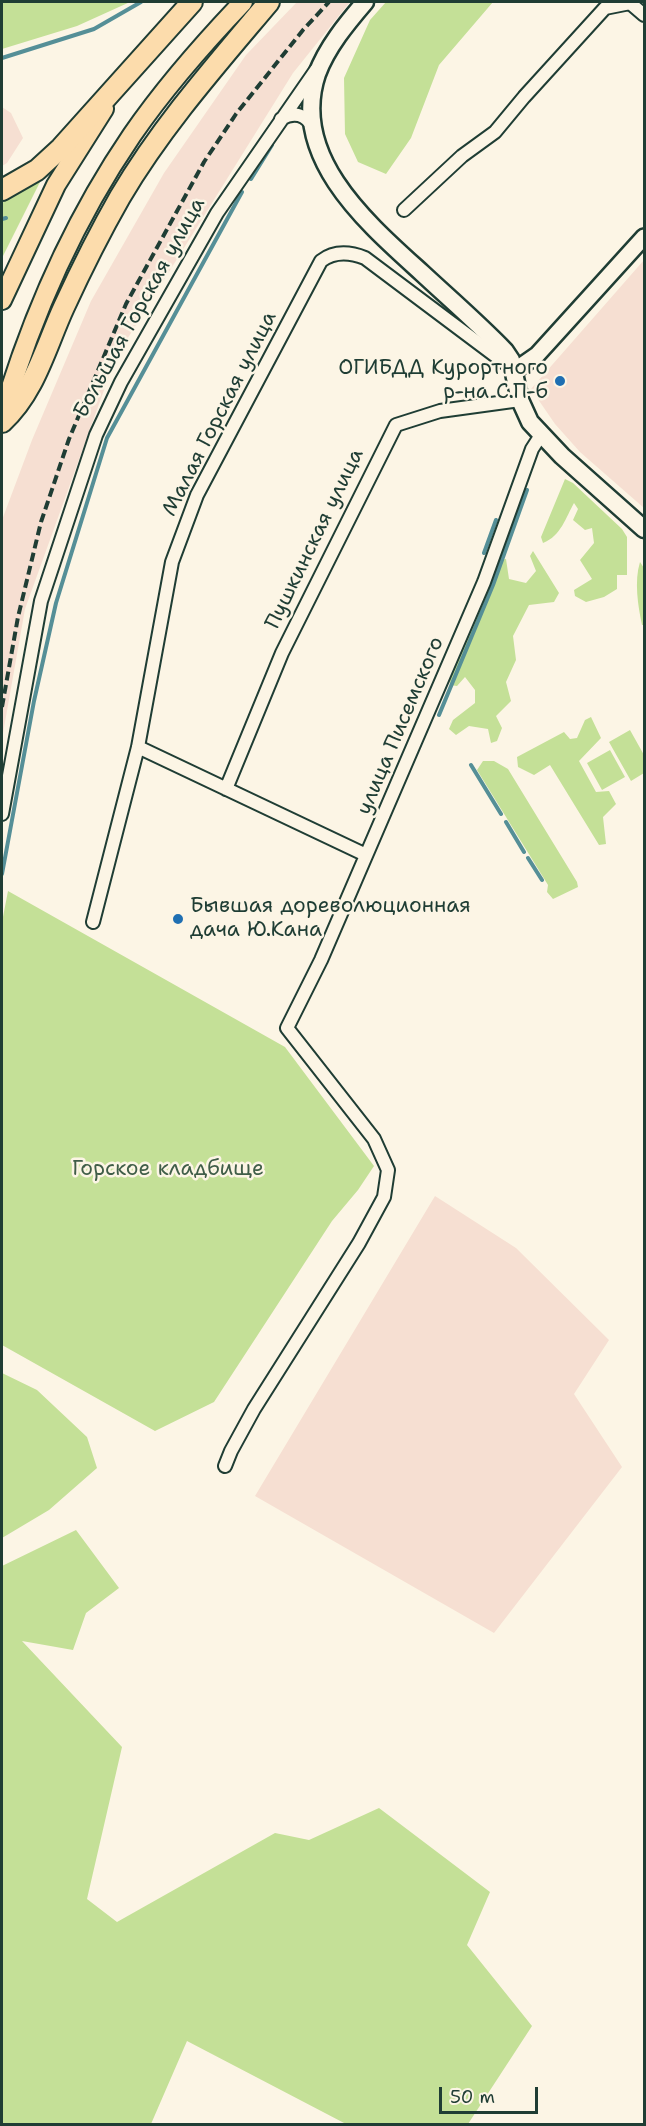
<!DOCTYPE html>
<meta charset="utf-8">
<style>
body{margin:0}
#map{position:relative;width:646px;height:2126px;overflow:hidden;background:#fcf5e5;font-family:"Shantell Sans",sans-serif}
canvas{display:block}
.frame{position:absolute;inset:0;border:3px solid #1f3d34;pointer-events:none}
.scale{position:absolute;left:439px;top:2087px;width:99px;height:27px;box-sizing:border-box;border:3px solid #1f3d34;border-top:0;padding-left:8px;font-size:18px;line-height:21px;white-space:nowrap;color:#1f3d34;-webkit-text-stroke:4px #fcf5e5;paint-order:stroke}
</style>
<div id="map">
<canvas width="646" height="2126"></canvas>
<div class="frame"></div>
<div class="scale">50 m</div>
</div>
<script>
const ctx = document.querySelector('canvas').getContext('2d');
ctx.lineJoin = 'round';
function paint(path, color) {
  ctx.fillStyle = color;
  ctx.fill(path, 'evenodd');
}
function strokePath(path, color, width, dash) {
  ctx.strokeStyle = color;
  ctx.lineWidth = width;
  ctx.lineCap = dash ? 'butt' : 'round';
  ctx.setLineDash(dash || []);
  ctx.stroke(path);
}
function write(font, color, halo, rows, align = 'center') {
  ctx.font = font + ' "Shantell Sans",sans-serif';
  ctx.lineWidth = 5;
  ctx.setLineDash([]);
  ctx.textBaseline = 'middle';
  ctx.strokeStyle = halo;
  ctx.fillStyle = color;
  for (const [text, x, y, turn = 0] of rows) {
    ctx.save();
    ctx.translate(x, y);
    ctx.rotate((+turn || 0) * Math.PI / 180);
    ctx.textAlign = isNaN(turn) ? turn : align;
    if (halo) ctx.strokeText(text, 0, 0);
    ctx.fillText(text, 0, 0);
    ctx.restore();
  }
}
const built = new Path2D(`
 M 297,2 L 350,2 L 293,73 L 116,357 L 25,609 L 2,739 L 2,520 L 32,440 L 91,301 L 164,173 L 246,55 Z
 M 2,107 L 11,113 L 23,138 L 7,163 L 2,166 Z
 M 644,260 L 644,508 L 580,452 L 555,424 L 531,389 Z
 M 435,1196 L 516,1248 L 609,1340 L 574,1394 L 622,1467 L 494,1633 L 255,1496 Z`);
const green = new Path2D(`
 M 2,2 L 130,2 L 77,26 L 2,49 Z
 M 386,2 L 493,2 L 439,65 L 411,138 L 386,174 L 358,162 L 345,134 L 344,78 L 370,20 Z
 M 37,180 L 40,182 L 2,258 L 2,203 Z
 M 565,479 L 573,483 L 622,529 L 627,537 L 627,575 L 617,575 L 617,589 L 604,597 L 586,602 L 575,596 L 574,590 L 592,579 L 580,560 L 594,543 L 592,528 L 585,530 L 573,520 L 578,509 L 574,503 C 566,517 561,536 543,543 L 541,537 Z
 M 533,551 L 559,593 L 554,602 L 529,605 L 513,636 L 516,660 L 506,682 L 511,701 L 496,716 L 502,728 L 497,741 L 491,743 L 488,729 L 469,726 L 456,735 L 449,729 L 453,720 L 475,703 L 475,690 L 465,677 L 457,686 L 450,685 L 449,677 L 499,560 L 506,559 L 509,579 L 526,583 L 536,571 L 530,556 Z
 M 640,562 L 644,568 L 644,625 L 642,625 C 638,606 634,581 640,562 Z
 M 591,717 L 601,738 L 579,761 L 596,792 L 609,791 L 616,804 L 603,817 L 606,844 L 599,845 L 550,765 L 534,775 L 518,767 L 517,757 L 564,732 L 570,739 L 577,738 L 585,720 Z
 M 630,730 L 644,755 L 644,773 L 631,781 L 609,742 Z
 M 610,750 L 625,777 L 602,790 L 587,763 Z
 M 483,761 L 494,761 L 508,769 L 577,882 L 578,887 L 553,899 L 547,892 L 548,885 L 477,770 Z
 M 8,891 L 285,1047 L 374,1166 L 358,1190 L 332,1221 L 214,1402 L 155,1431 L 2,1345 L 2,922 Z
 M 2,1373 L 37,1390 L 87,1437 L 97,1468 L 49,1510 L 2,1538 Z
 M 76,1530 L 119,1588 L 86,1613 L 73,1650 L 22,1641 L 122,1747 L 87,1899 L 117,1922 L 275,1833 L 309,1840 L 379,1808 L 490,1892 L 467,1945 L 532,2026 L 468,2124 L 346,2124 L 187,2041 L 151,2124 L 2,2124 L 2,1566 Z`);
const stream = new Path2D(`
 M 2,58 L 94,29 L 141,2
 M 251,179 L 272,145
 M 2,219 L 6,218
 M 484,553 L 496,520
 M 439,715 L 493,585 L 527,490
 M 471,765 L 501,814
 M 506,822 L 524,852
 M 528,858 L 542,880
 M 2,874 L 34,701 L 56,603 L 107,438 L 242,192`);
const minor = new Path2D(`
 M 281,119 C 294,111 306,114 313,128
 M 404,210 L 462,156 L 495,132 L 524,97 L 605,8 L 630,3 L 644,15
 M 138,747 L 366,855
 M 226,789 L 282,653 L 396,425 L 440,411 L 520,400
 M 2,814 L 41,601 L 96,435 L 121,382 L 217,213 L 316,70
 M 93,922 L 138,747 L 172,562 L 197,495 L 321,261 C 334,251 350,252 365,258 L 513,369
 M 225,1466 L 231,1451 L 254,1409 L 359,1243 L 384,1197 L 388,1170 L 374,1139 L 287,1028 L 321,960 L 484,582 L 532,449 L 541,435`);
const tertiary = new Path2D(`
 M 514,371 L 537,355 L 644,237`);
const secondary = new Path2D(`
 M 365,2 C 347,23 327,47 317,74 C 289,157 368,224 422,273 C 450,299 479,324 505,351 L 511,360 L 520,400 L 530,422 L 562,456 L 644,529`);
const primary = new Path2D(`
 M 2,300 L 56,185 L 104,109
 M 2,416 C 31,318 74,220 132,135 C 165,87 203,44 243,2`);
const trunk = new Path2D(`
 M 2,190 L 37,170 L 61,148 L 192,2
 M 2,422 C 35,392 46,346 64,307 C 81,270 100,232 120,197 C 162,126 216,65 269,2`);
const rail = new Path2D(`
 M 2,707 L 18,617 L 41,522 L 69,439 L 126,304 L 204,162 L 236,114 L 303,30 L 329,2`);
const markers = [
 [560,381,6,"#1f6fb2"],
 [178,919,6,"#1f6fb2"]
];
const streetNames = [
 ["Большая Горская улица",140,308,-61],
 ["Малая Горская улица",220,414,-63],
 ["Пушкинская улица",315,539,-64],
 ["улица Писемского",401,726,-67]
];
const poiNames = [
 ["ОГИБДД Курортного",548,369],
 ["р-на С.П-б",548,393],
 ["Бывшая дореволюционная",190,907,"left"],
 ["дача Ю.Кана",190,931,"left"]
];
const parkNames = [
 ["Горское кладбище",168,1170]
];
paint(built, '#f6dfd2');
paint(green, '#c4e097');
strokePath(stream, '#558f97', 4);
strokePath(minor, '#1f3d34', 16);
strokePath(tertiary, '#1f3d34', 20);
strokePath(secondary, '#1f3d34', 21);
strokePath(primary, '#1f3d34', 22);
strokePath(trunk, '#1f3d34', 24);
strokePath(minor, '#fcf5e5', 12);
strokePath(tertiary, '#fcf5e5', 15);
strokePath(secondary, '#fcf5e5', 16);
strokePath(primary, '#fcdcac', 18);
strokePath(trunk, '#fcdcac', 20);
strokePath(rail, '#1f3d34', 4, [9, 4.5]);
for (const [x, y, r, color] of markers) {
  const dot = new Path2D();
  dot.arc(x, y, r, 0, 2 * Math.PI);
  ctx.fillStyle = color;
  ctx.fill(dot);
  strokePath(dot, '#fcf5e5', 2);
}
write('21px', '#1f3d34', '#fcf5e5', streetNames);
write('21px', '#1f3d34', '#fcf5e5', poiNames, 'right');
write('21px', '#405e48', '#fcf5e5', parkNames);
</script>
